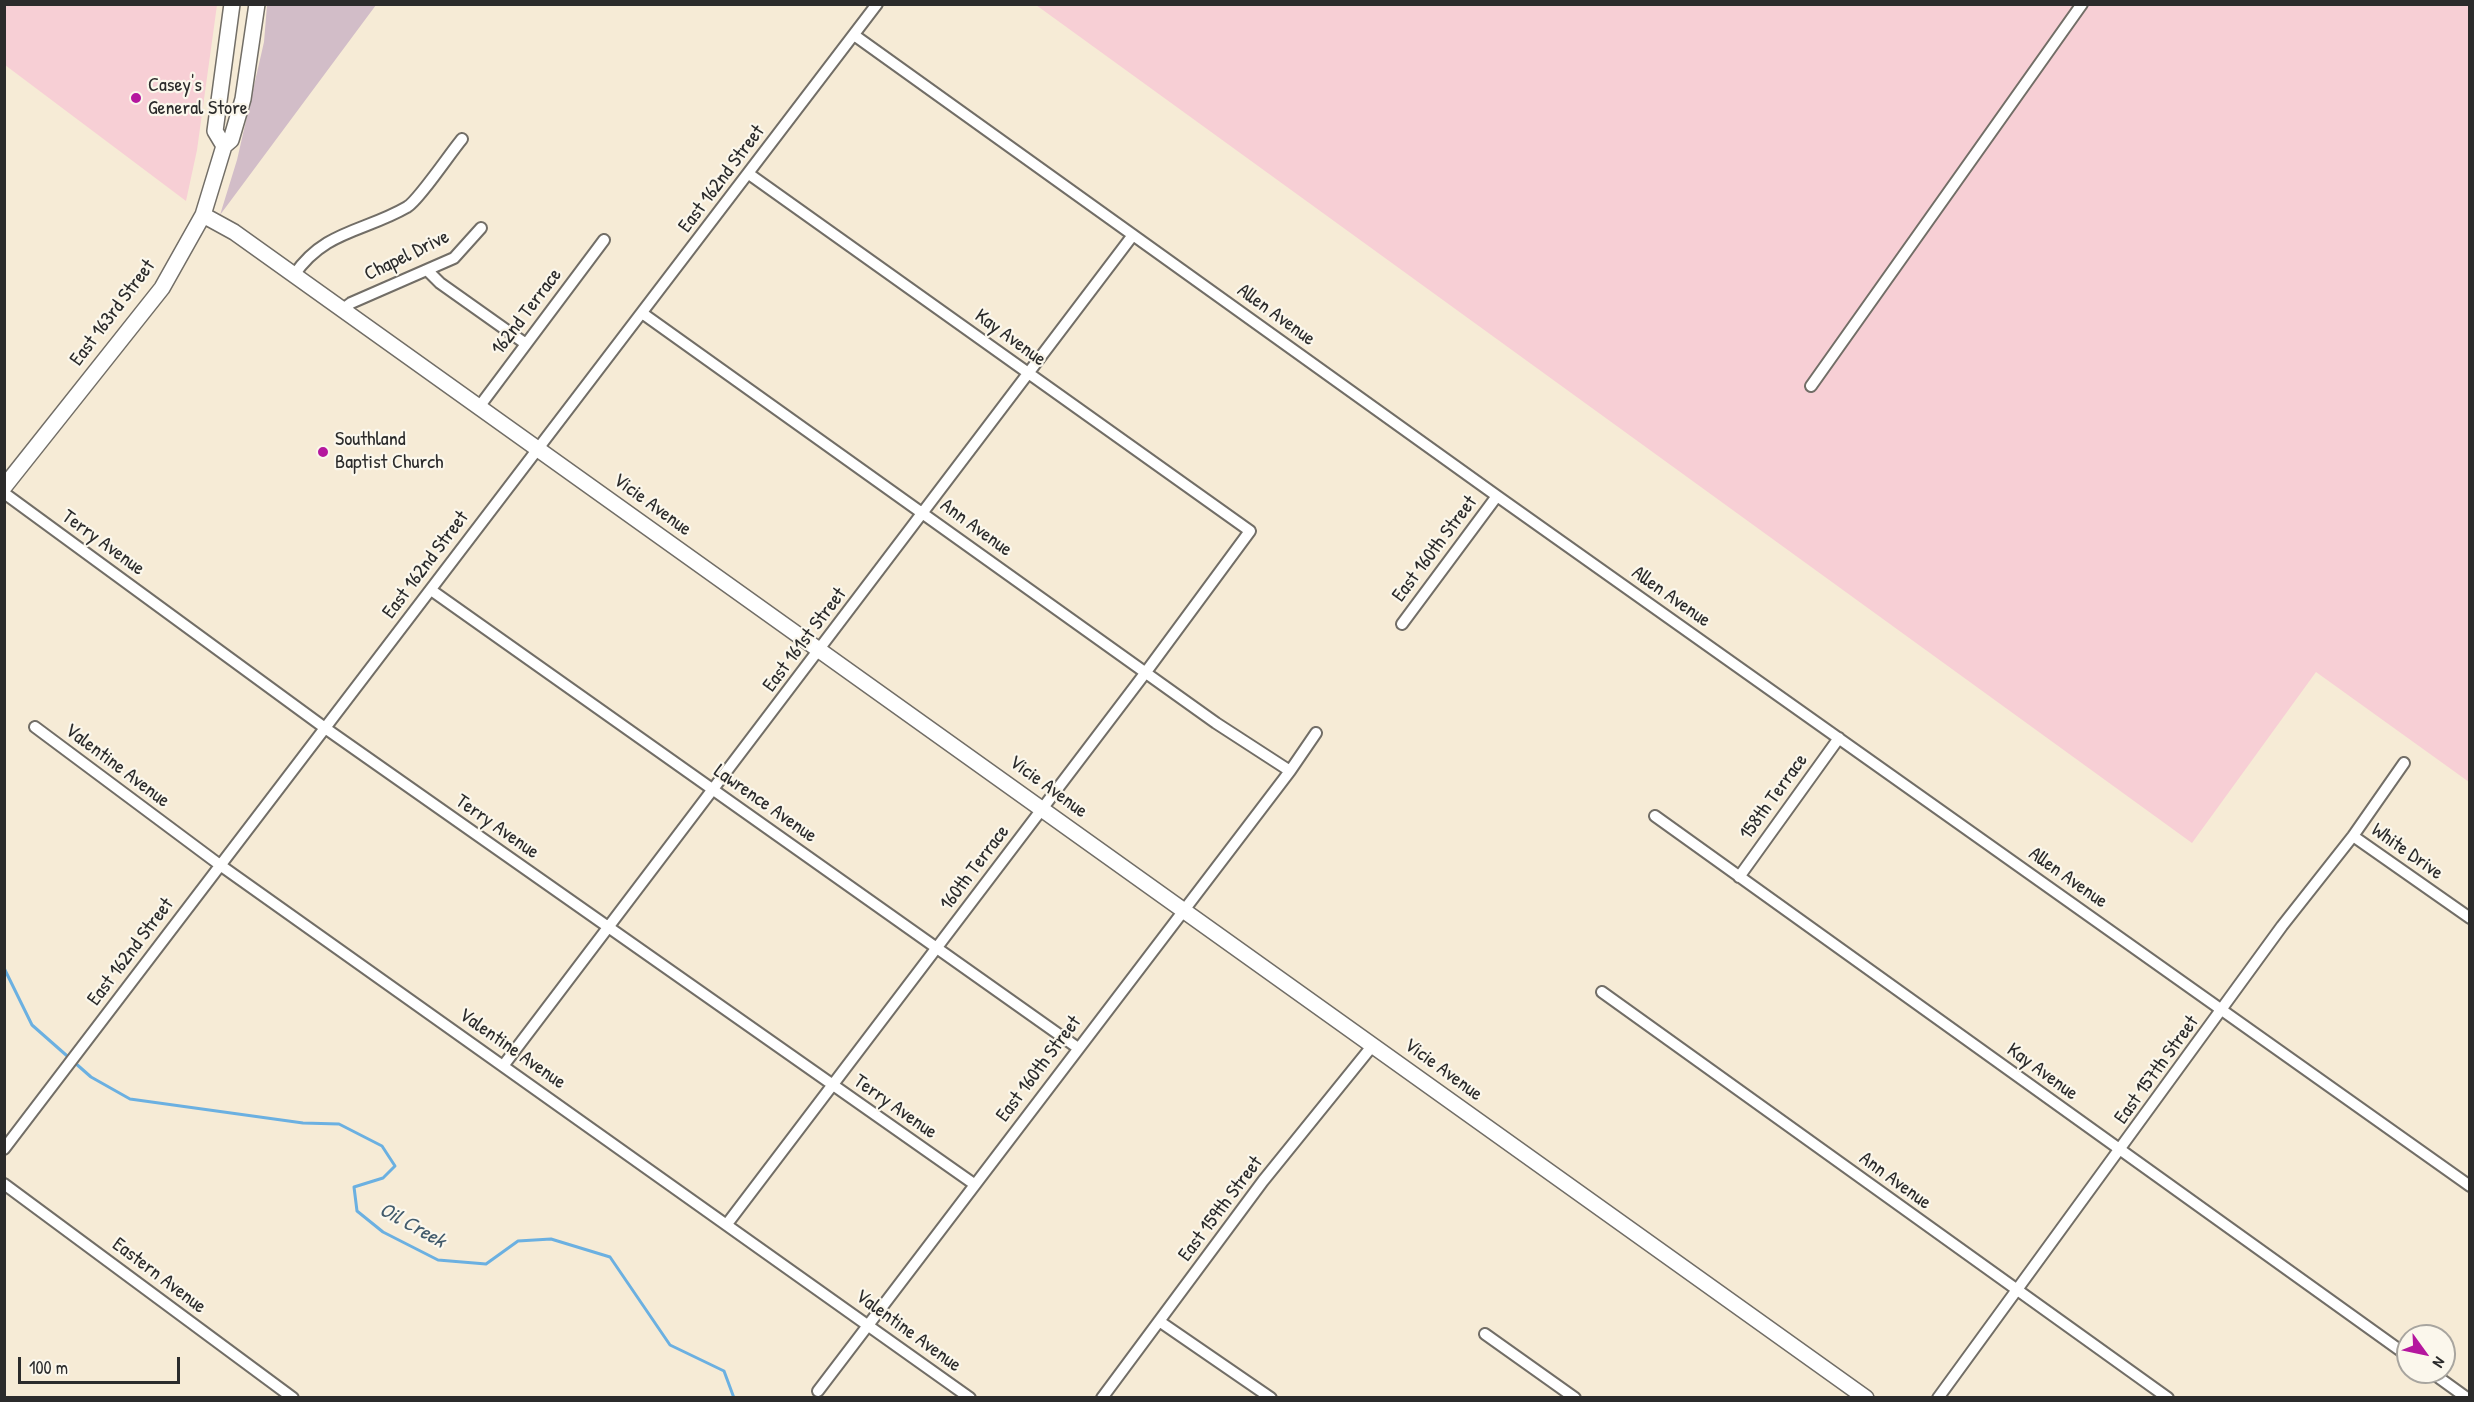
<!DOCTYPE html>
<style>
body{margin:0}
#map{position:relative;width:2474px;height:1402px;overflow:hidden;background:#f6ebd6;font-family:"Patrick Hand",sans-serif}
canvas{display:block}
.frame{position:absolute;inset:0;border:6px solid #2b2b2b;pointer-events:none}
.north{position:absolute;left:2396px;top:1324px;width:60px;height:60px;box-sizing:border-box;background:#fbf7ec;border:2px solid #a8a59f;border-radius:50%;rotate:123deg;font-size:16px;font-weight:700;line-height:24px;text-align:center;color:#2b2b2b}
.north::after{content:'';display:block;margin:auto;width:21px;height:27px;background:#b5179e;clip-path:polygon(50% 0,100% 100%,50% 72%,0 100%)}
.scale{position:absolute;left:18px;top:1357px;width:162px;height:27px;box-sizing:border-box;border:3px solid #2b2b2b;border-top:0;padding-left:8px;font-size:18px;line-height:21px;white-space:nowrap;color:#2b2b2b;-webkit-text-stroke:4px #fbf7ec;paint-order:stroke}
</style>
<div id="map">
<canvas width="2474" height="1402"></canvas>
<div class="frame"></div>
<div class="north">N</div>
<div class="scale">100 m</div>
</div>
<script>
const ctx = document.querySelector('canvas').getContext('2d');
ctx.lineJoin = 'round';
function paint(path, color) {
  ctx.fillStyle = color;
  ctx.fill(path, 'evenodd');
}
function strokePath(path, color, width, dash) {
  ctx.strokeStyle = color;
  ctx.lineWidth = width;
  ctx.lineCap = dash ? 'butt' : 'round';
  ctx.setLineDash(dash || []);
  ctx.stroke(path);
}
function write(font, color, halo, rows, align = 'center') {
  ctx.font = font + ' "Patrick Hand",sans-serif';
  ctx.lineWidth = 4.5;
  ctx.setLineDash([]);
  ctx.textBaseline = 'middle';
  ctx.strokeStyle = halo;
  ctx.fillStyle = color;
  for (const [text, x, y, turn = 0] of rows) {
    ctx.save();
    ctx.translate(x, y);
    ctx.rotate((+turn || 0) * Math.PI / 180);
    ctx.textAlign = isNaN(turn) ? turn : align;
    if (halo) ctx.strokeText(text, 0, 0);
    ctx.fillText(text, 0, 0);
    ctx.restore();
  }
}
const built = new Path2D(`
 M 4,5 L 217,5 L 197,150 L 186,201 L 5,65 Z
 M 1036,5 L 2469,5 L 2469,782 L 2316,672 L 2192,843 Z`);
const industrial = new Path2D(`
 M 267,5 L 376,5 L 220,215 L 237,160 L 264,42 Z`);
const stream = new Path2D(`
 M 4,968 L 32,1025 L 91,1077 L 130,1099 L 303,1123 L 339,1124 L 382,1146 L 395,1166 L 383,1178 L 354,1187 L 357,1211 L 383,1232 L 438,1260 L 486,1264 L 518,1241 L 551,1239 L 610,1257 L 670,1345 L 724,1371 L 734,1398`);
const street = new Path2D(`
 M 854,35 L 1497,496 L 2470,1186
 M 427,270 L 440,283 L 526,344
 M 294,275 C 325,230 364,232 407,207 C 418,201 451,152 462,139
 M 343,309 L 351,303 L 454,258 L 481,228
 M 642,313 L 1216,723 L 1290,771
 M 1811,386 L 2082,4
 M 479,407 L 604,240
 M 4,493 L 325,728 L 974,1184
 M 431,590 L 1078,1048
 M 1402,624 L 1497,496
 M 35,727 L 220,865 L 970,1398
 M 1655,816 L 2408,1356
 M 2353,836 L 2470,918
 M 1739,877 L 1839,738
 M 1602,992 L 2168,1398
 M 503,1066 L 1133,235
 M 4,1149 L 877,4
 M 4,1184 L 293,1398
 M 727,1224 L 1146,672 L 1250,531 L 749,174
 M 1159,1321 L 1271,1398
 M 1485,1334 L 1575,1398
 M 2431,1372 L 2467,1398
 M 818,1391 L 1290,771 L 1316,733
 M 1102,1398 L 1263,1181 L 1373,1045
 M 1938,1398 L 2282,926 L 2353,836 L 2404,763`);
const secondary = new Path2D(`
 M 224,146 L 215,131 L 232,4
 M 203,215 L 234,232 L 1866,1398
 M 4,487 L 162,288 L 203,215 L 224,146 L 231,140 L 243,99 L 257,4`);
const markers = [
 [136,98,6,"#b5179e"],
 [323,452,6,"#b5179e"]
];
const poiNames = [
 ["Casey's",148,86],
 ["General Store",148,109],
 ["Southland",335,440],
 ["Baptist Church",335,463]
];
const streetNames = [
 ["East 162nd Street",722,179,-53],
 ["Chapel Drive",407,256,-26],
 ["162nd Terrace",527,312,-53],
 ["East 163rd Street",113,313,-53],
 ["Allen Avenue",1276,315,36],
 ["Kay Avenue",1010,338,36],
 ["Vicie Avenue",652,505,36],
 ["Ann Avenue",976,528,36],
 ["Terry Avenue",103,543,36],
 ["East 160th Street",1435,549,-53],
 ["East 162nd Street",426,565,-53],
 ["Allen Avenue",1671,597,35],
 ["East 161st Street",805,640,-53],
 ["Valentine Avenue",117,766,37],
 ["Vicie Avenue",1048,787,36],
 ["158th Terrace",1774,797,-54],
 ["Lawrence Avenue",765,804,35],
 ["Terry Avenue",497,827,35],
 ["White Drive",2407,852,35],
 ["160th Terrace",975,868,-53],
 ["Allen Avenue",2068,878,35],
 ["East 162nd Street",131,952,-53],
 ["Valentine Avenue",512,1049,35],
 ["East 160th Street",1039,1069,-53],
 ["Vicie Avenue",1443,1070,36],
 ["East 157th Street",2157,1070,-54],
 ["Kay Avenue",2042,1072,36],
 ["Terry Avenue",895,1107,35],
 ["Ann Avenue",1895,1181,36],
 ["East 159th Street",1221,1209,-53],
 ["Eastern Avenue",159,1276,37],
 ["Valentine Avenue",908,1331,36]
];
const waterNames = [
 ["Oil Creek",412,1226,29]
];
paint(built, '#f7cfd5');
paint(industrial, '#d2bdc8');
strokePath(stream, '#6bb0e1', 3);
strokePath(street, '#726e67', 14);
strokePath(secondary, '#726e67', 18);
strokePath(street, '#fff', 10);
strokePath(secondary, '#fff', 15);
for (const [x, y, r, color] of markers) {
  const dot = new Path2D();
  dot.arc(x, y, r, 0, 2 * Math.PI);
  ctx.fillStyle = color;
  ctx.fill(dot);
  strokePath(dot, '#fbf7ec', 2);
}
write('20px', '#2b2b2b', '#fbf7ec', poiNames, 'left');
write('20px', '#2b2b2b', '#fbf7ec', streetNames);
write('italic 21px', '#415a6b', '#fbf7ec', waterNames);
</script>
